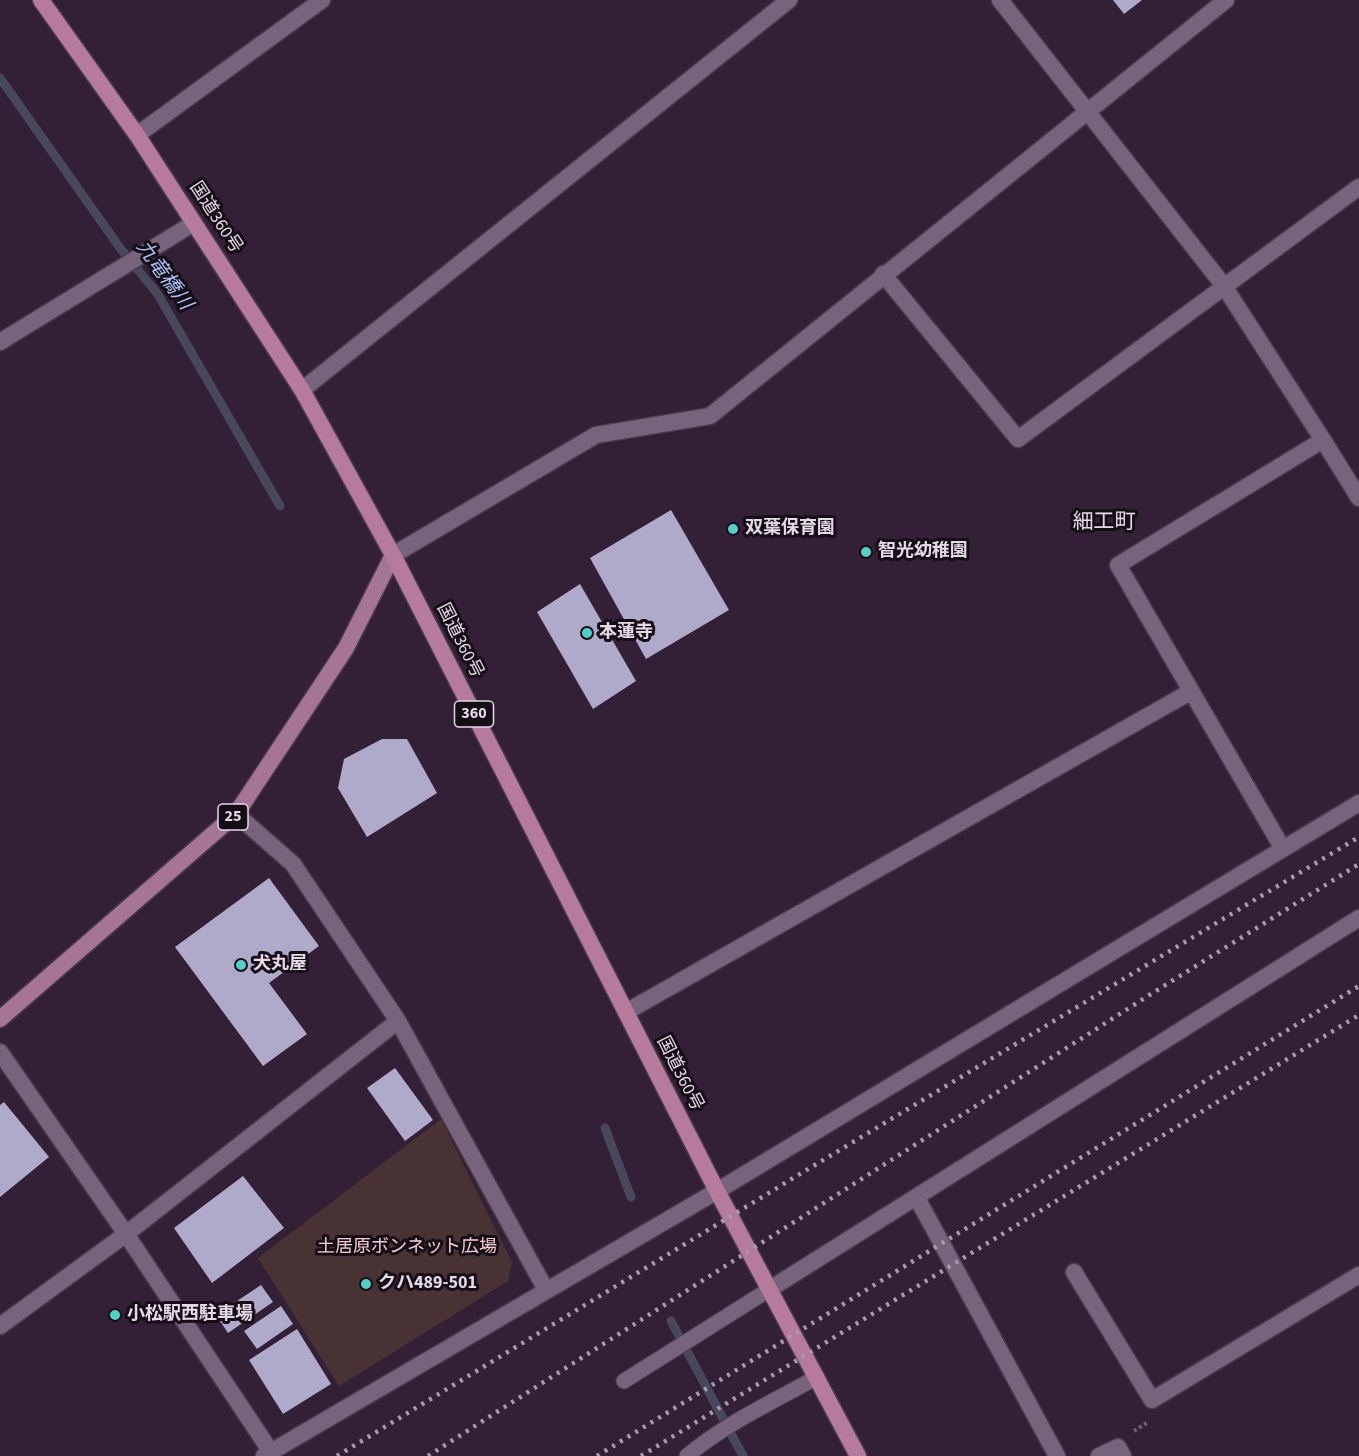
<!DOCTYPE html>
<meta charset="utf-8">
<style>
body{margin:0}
canvas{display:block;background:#332036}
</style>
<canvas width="1359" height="1456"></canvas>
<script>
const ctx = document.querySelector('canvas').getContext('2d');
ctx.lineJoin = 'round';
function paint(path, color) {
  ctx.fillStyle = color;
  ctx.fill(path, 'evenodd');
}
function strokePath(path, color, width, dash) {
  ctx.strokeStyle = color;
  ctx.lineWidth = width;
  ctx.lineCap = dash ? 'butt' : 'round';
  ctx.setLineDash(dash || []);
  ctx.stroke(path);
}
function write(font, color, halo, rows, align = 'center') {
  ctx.font = font + ' "Source Sans 3","Noto Sans JP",sans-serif';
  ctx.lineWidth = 6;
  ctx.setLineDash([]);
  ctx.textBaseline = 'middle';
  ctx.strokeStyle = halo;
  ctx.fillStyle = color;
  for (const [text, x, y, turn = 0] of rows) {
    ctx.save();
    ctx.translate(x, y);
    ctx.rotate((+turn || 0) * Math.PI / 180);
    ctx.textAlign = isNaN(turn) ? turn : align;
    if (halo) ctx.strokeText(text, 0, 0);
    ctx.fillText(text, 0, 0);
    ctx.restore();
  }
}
const green = new Path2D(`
 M 441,1119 L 512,1262 L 508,1281 L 339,1386 L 258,1258 Z`);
const stream = new Path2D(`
 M 0,78 L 120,248 L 157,293 L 280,506
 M 605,1128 L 631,1197
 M 671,1321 L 743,1456`);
const building = new Path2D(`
 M 1113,0 L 1142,0 L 1124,14 Z
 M 671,510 L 729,610 L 646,659 L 590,558 Z
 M 580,584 L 636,681 L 593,709 L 537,612 Z
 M 382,739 L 407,739 L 437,793 L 367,837 L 338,788 L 344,759 Z
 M 269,878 L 319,946 L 269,983 L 307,1034 L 263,1066 L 175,947 Z
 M 395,1068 L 433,1120 L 405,1141 L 367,1088 Z
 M 4,1102 L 49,1157 L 0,1197 L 0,1105 Z
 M 243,1176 L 284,1228 L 212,1283 L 174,1228 Z
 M 261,1285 L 273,1302 L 228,1333 L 216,1315 Z
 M 281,1306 L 293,1324 L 257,1349 L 244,1331 Z
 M 297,1329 L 331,1384 L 283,1414 L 249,1360 Z`);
const path = new Path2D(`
 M 364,1245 L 366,1244
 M 1134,1431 L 1148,1422`);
const service = new Path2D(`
 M 624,1381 L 770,1289
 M 687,1456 C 726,1423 773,1402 817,1377`);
const minor = new Path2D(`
 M 1000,0 L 1224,286 L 1323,440 L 1118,565 L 1283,849
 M 137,135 L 322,0
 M 883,274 L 1018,439 L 1359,187
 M 0,342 L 194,223
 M 302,390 L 789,0
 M 1323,440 L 1359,498
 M 236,814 L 293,864 L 398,1021 L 546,1290
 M 626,1012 L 1190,692
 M 0,1052 L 126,1234 L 271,1452
 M 917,1198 L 1057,1456
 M 1074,1272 L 1152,1400 L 1359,1275
 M 770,1289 L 1359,918
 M 0,1326 L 126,1234 L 398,1021
 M 1099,1456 L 1118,1447 L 1123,1456`);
const tertiary = new Path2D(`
 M 393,555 L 596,435 L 710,416 L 1226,0
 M 264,1456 L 717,1191 L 1359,803`);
const primary = new Path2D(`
 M 0,1019 L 236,814 L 346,648 L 393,555`);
const trunk = new Path2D(`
 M 41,0 L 137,135 L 302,390 L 393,555 L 717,1191 L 858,1456`);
const rail = new Path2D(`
 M 337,1456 L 795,1177 L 1359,837
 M 428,1456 L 1151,994 L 1359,864
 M 597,1456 L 1359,986
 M 641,1456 L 1359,1015`);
const markers = [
 [733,529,6,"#55cec5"],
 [866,552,6,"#55cec5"],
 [587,633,6,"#55cec5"],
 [241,965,6,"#55cec5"],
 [366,1284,6,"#55cec5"],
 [115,1315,6,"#55cec5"]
];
const shields = [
 [474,714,39],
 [233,817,30]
];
const shieldNames = [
 ["360",474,714],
 ["25",233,817]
];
const streetNames = [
 ["国道360号",215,218,57],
 ["国道360号",459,641,63],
 ["国道360号",679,1074,63]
];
const poiNames = [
 ["双葉保育園",745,529],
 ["智光幼稚園",878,552],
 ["本蓮寺",599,633],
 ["犬丸屋",253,965],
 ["クハ489-501",378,1284],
 ["小松駅西駐車場",127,1315]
];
const parkNames = [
 ["土居原ボンネット広場",407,1248]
];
const waterNames = [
 ["九竜橋川",163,276,54]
];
const quarterNames = [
 ["細工町",1104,523]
];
paint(green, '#483234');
strokePath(stream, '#48485c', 9);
paint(building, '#b0aaca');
strokePath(service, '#4b3b4d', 17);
strokePath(minor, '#4b3b4d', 19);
strokePath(tertiary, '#4b3b4d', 19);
strokePath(primary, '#4b3b4d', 19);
strokePath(trunk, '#4b3b4d', 19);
strokePath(path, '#6f5e71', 4, [3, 3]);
strokePath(service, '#78637c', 15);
strokePath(minor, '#78637c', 16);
strokePath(tertiary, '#78637c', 16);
strokePath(primary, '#a67494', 16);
strokePath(trunk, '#b57a9c', 16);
strokePath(rail, '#a99aac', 4.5, [3, 6]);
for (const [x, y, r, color] of markers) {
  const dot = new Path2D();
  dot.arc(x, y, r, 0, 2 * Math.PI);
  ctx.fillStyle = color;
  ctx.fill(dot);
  strokePath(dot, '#160e17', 2);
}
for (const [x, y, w] of shields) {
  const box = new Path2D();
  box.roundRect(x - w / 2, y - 13, w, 26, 4.5);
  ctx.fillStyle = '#160e17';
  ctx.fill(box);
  strokePath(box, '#e5d8e7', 1.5);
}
write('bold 16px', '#e5d8e7', null, shieldNames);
write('18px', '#e5d8e7', '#160e17', streetNames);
write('bold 18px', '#e5d8e7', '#160e17', poiNames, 'left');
write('18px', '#f6ced0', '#160e17', parkNames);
write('italic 20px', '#acc1f5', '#160e17', waterNames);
write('21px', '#e5d8e7', '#160e17', quarterNames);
</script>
